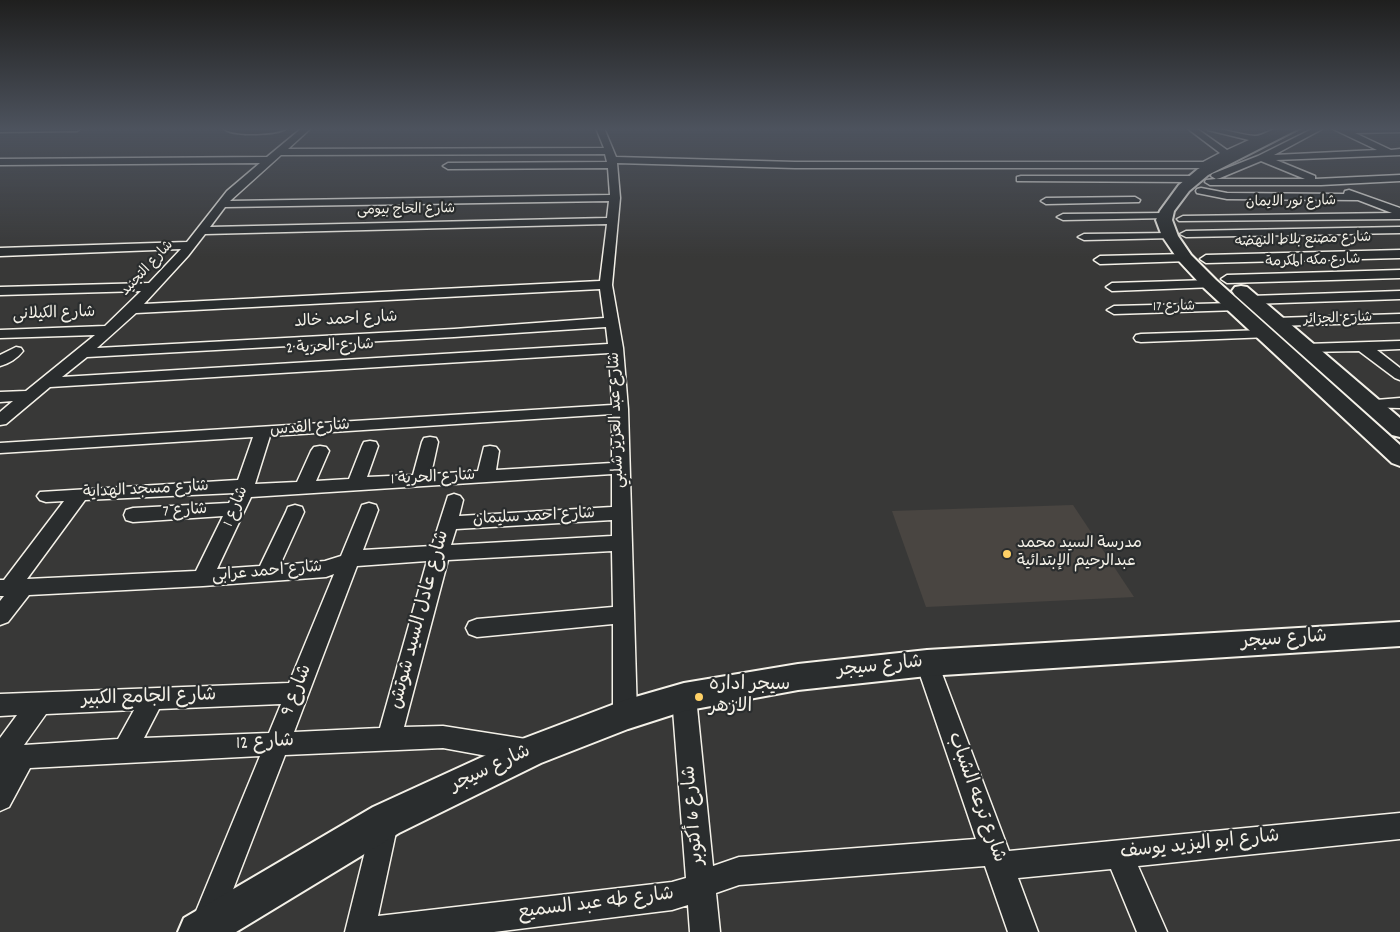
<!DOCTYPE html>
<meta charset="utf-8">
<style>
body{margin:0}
canvas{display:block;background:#383837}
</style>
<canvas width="1400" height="932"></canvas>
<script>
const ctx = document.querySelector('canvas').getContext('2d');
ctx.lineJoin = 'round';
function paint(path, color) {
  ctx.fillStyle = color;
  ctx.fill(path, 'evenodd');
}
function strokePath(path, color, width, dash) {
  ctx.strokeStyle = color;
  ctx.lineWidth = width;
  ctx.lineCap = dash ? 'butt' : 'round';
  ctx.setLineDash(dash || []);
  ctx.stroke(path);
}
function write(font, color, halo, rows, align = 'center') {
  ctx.font = font + ' Dekko,"Playpen Sans Arabic",sans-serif';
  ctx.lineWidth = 4.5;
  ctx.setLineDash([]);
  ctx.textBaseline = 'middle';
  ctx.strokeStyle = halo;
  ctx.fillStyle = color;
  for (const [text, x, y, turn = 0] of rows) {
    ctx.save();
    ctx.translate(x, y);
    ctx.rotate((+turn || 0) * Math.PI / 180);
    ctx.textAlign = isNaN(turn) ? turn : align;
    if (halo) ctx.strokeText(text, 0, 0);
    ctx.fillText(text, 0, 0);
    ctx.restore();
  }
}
const built = new Path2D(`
 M 1073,505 L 1134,597 L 926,607 L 892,511 Z`);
const street = new Path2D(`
 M 0,128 L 81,128 L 77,131 L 0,132 Z
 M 223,128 L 287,128 C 278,135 231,137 223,128 Z
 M 302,128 L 311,128 L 288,149 L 604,148 L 596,128 L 604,128 L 616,157 L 795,162 L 1203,162 L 1220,153 L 1187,128 L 1196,128 L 1227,150 L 1249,140 L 1208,130 L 1207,128 C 1224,128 1239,135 1255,136 C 1264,136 1272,127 1285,128 L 1211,165 L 1206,174 L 1203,175 L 1198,172 L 1200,168 L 795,168 L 617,163 L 620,198 L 612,285 L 623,348 L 628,409 L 637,715 L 633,723 L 625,726 L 617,723 L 613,715 L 613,624 L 477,637 L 469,634 L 466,628 L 469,622 L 477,619 L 613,607 L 612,551 L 448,560 L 404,727 L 443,726 L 526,739 L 535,743 L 538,751 L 535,759 L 526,763 L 443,748 L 285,755 L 217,931 L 198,932 L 192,921 L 260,756 L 30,768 L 9,807 L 0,811 L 0,738 L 17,715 L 0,716 L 0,694 L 289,683 L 334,574 L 326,577 L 203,586 L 29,595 L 8,622 L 0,625 L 0,601 L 4,596 L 0,596 L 0,580 L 4,580 L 64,501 L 46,502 L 40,500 L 37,496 L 40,492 L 238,480 L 253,437 L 0,453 L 0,443 L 612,405 L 609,353 L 50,387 L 6,424 L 0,425 L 0,412 L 13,401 L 0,402 L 0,392 L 26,391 L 95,335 L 0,338 L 0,330 L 105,326 L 141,291 L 0,295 L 0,287 L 149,283 L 181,249 L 0,256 L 0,248 L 187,242 L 227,191 L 260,163 L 0,165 L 0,159 L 267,157 ZM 605,154 L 607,162 L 448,163 L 443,166 L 448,169 L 608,168 L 610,195 L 230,201 L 281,155 ZM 609,201 L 607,218 L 210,227 L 225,207 ZM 607,224 L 600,281 L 144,304 L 188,256 L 205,234 ZM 600,289 L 604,318 L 454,329 L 97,348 L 136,313 ZM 606,327 L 608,344 L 62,377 L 87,357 L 454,337 ZM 612,414 L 612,463 L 496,470 L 499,451 L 496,447 L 490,446 L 484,447 L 478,471 L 431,474 L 438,442 L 436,438 L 430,437 L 424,438 L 422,442 L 413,475 L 367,477 L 378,446 L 376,442 L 370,441 L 364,442 L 362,446 L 349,479 L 316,481 L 329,451 L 326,447 L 320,446 L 314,447 L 311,451 L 297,482 L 255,484 L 270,436 ZM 612,474 L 612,507 L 459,516 L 463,500 L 460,496 L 454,494 L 448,496 L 432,546 L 363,550 L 378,510 L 376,505 L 369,503 L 362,505 L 360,510 L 341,556 L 325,561 L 280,565 L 304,512 L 302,507 L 295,505 L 288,507 L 286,512 L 260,566 L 217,569 L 251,497 ZM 234,493 L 229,503 L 133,508 L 126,510 L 124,515 L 126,520 L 133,522 L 223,516 L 196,571 L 27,579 L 85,500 ZM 612,520 L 612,536 L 451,545 L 456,529 ZM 427,561 L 380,728 L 294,732 L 357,566 ZM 281,704 L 269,733 L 144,738 L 159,709 ZM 134,710 L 118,739 L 24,745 L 46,714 Z
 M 1314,128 L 1324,128 L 1274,155 L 1377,150 L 1331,128 L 1400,128 L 1400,132 L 1355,133 L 1391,150 L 1400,149 L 1400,155 L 1276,160 L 1315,176 L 1315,179 L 1400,175 L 1400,181 L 1321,185 L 1210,185 L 1205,182 L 1206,180 L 1216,179 L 1211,176 L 1212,174 L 1258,156 ZM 1261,161 L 1305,179 L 1216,179 L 1220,178 Z
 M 1021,176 L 1194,176 L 1199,179 L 1194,182 L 1017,181 L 1017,177 Z
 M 1201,188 L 1227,193 L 1344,194 L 1345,191 L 1349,190 L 1400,208 L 1400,219 L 1179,221 L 1177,219 L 1183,216 L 1392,213 L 1358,200 L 1227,199 L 1197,193 L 1196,191 L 1197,189 Z
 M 1135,197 L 1140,200 L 1139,202 L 1046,204 L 1041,201 L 1046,198 Z
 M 1165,213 L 1171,216 L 1169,218 L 1063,220 L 1057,217 L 1063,214 Z
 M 1400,227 L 1400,233 L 1186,237 L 1180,234 L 1186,231 Z
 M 1170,233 L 1174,234 L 1176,236 L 1174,238 L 1084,240 L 1078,237 L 1084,234 Z
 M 1400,250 L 1400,258 L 1206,263 L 1200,259 L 1206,255 Z
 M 1185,254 L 1189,255 L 1191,258 L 1189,261 L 1100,264 L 1094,260 L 1100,256 Z
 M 1400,270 L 1400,278 L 1227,283 L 1221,279 L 1227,275 Z
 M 1210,280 L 1216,284 L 1215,287 L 1112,291 L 1106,287 L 1112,283 Z
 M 1400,291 L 1400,299 L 1250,304 L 1243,300 L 1250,296 Z
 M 1234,303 L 1241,307 L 1239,310 L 1114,314 L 1107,310 L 1114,306 Z
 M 1400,314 L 1400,322 L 1276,326 L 1269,322 L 1276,318 Z
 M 1265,330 L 1270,331 L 1272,334 L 1270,337 L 1141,342 L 1136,341 L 1134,338 L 1136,335 L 1141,334 Z
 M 1400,341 L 1400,349 L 1377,350 L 1400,368 L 1400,380 L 1395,378 L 1359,351 L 1306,352 L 1301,351 L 1299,348 L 1301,345 L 1306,344 Z
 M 16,347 L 21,348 L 23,351 C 18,358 8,364 0,366 L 0,355 Z
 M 1400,398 L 1400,408 L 1364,407 L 1362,404 L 1364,401 Z
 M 927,653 L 935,656 L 938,663 L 1009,851 L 1400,813 L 1400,839 L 1138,866 L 1167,932 L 1137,932 L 1111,869 L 1018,878 L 1038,932 L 1008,932 L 985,866 L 739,885 L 716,893 L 720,932 L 690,932 L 688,905 L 672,910 L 494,932 L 345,932 L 372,823 L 376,814 L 385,810 L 394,814 L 398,823 L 378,916 L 672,882 L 686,878 L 672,697 L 676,690 L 684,687 L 692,690 L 696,697 L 713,866 L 739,857 L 976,839 L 916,663 L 919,656 Z`);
const secondary = new Path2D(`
 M 1285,128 L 1300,128 L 1208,175 L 1189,191 L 1174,211 L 1172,220 L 1178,236 L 1191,255 L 1216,280 L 1400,445 L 1400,466 L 1392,463 L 1204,288 L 1179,261 L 1162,236 L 1156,220 L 1160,211 L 1179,185 L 1198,169 Z
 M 1241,286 L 1247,287 L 1400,418 L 1400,437 L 1392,435 L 1235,295 L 1232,291 L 1235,287 Z
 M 1400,622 L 1400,646 L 927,676 L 798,690 L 684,711 L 628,729 L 541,763 L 399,833 L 236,932 L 178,932 L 184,918 L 373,807 L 517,741 L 625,700 L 684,683 L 798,664 L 927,650 Z`);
const markers = [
 [1007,554,5,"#ffd166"],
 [699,697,5,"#ffd166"]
];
const farStreetnames = [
 ["شارع نور الايمان",1291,203,-1],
 ["شارع الحاج بيومى",406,211,-1],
 ["شارع مصنع بلاط النهضه",1303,241,-2],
 ["شارع مكه المكرمة",1313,262,-2],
 ["شارع التجنيد",148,269,-47],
 ["شارع 17",1174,308,-1],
 ["شارع الجزائر",1338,320,-2]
];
const streetNames = [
 ["شارع الكيلانى",54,315,-2],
 ["شارع احمد خالد",346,321,-3],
 ["شارع الحرية 2",330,348,-3],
 ["شارع عبد العزيز شلبي",618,420,-92],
 ["شارع القدس",310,429,-4],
 ["شارع الحرية 1",433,479,-3],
 ["شارع مسجد الهداية",146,491,-3],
 ["شارع 1",237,507,-68],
 ["شارع 7",185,512,-4],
 ["شارع احمد سليمان",534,518,-3],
 ["شارع احمد عرابى",267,573,-5]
];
const poiNames = [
 ["مدرسة السيد محمد",1017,545],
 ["عبدالرحيم الإبتدائية",1017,563]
];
const nearStreetnames = [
 ["شارع عادل السيد شوتش",421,620,-75],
 ["شارع سيجر",1284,641,-4],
 ["شارع سيجر",880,668,-6],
 ["شارع 9",298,691,-68],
 ["شارع الجامع الكبير",149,699,-2],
 ["شارع 12",265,744,-3],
 ["شارع سيجر",491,770,-25],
 ["شارع ترعه الشباب",975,798,70],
 ["شارع 6 أكتوبر",695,815,-95],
 ["شارع ابو اليزيد يوسف",1200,846,-6],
 ["شارع طه عبد السميع",596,905,-7]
];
const nearPoinames = [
 ["سيجر اداره",709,686],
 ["الازهر",709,708]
];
paint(built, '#494541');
strokePath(street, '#f4f1e8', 3);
strokePath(secondary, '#f4f1e8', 4);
paint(street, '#2a2d2e');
paint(secondary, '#2a2d2e');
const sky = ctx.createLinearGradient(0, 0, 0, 258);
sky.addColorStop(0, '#1f1f1e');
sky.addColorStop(0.5, '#4d535e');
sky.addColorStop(1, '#4d535e00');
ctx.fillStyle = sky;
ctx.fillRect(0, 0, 1400, 258);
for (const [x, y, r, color] of markers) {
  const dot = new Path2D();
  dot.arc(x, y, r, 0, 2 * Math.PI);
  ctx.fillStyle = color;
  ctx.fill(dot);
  strokePath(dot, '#2a2d2e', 2);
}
write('14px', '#f4f1e8', '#2a2d2e', farStreetnames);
write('16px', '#f4f1e8', '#2a2d2e', streetNames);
write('16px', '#f4f1e8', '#2a2d2e', poiNames, 'left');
write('19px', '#f4f1e8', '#2a2d2e', nearStreetnames);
write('19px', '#f4f1e8', '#2a2d2e', nearPoinames, 'left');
</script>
